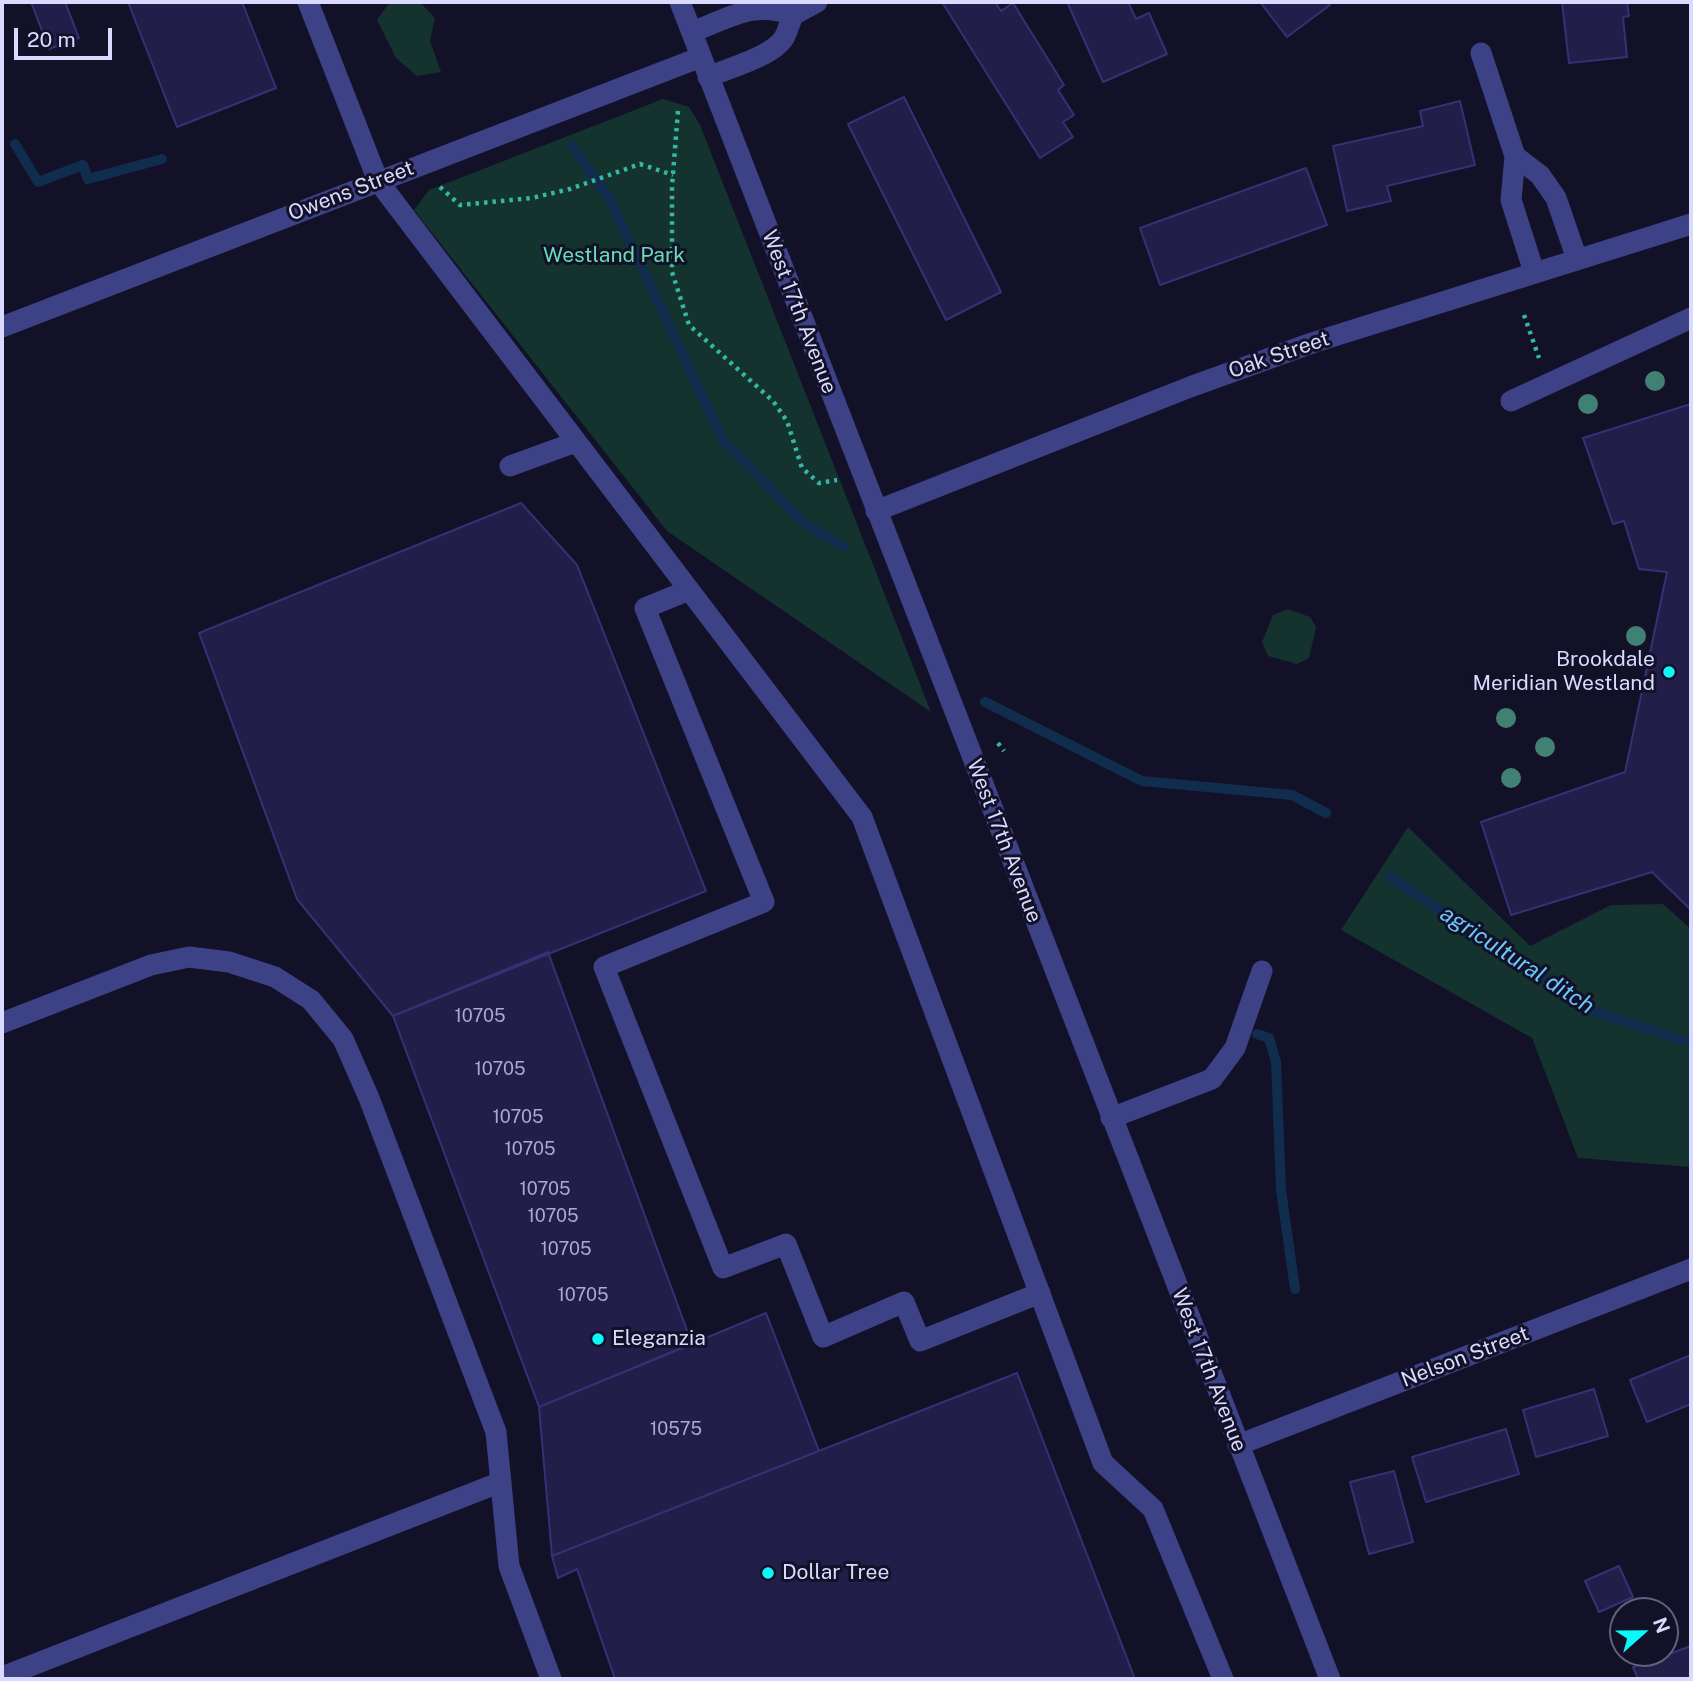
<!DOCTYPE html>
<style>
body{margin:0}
#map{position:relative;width:1693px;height:1681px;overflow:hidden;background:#121128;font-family:"Public Sans",sans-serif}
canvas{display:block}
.frame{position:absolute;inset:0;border:4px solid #dad9fe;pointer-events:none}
.north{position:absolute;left:1609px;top:1597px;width:70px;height:70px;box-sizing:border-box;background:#121128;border:2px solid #62617e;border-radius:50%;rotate:69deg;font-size:19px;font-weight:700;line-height:28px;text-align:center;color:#dad9fe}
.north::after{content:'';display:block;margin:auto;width:24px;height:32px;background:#0bf8f8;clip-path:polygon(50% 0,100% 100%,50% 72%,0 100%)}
.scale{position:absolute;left:14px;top:28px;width:98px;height:32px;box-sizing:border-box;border:4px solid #dad9fe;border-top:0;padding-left:9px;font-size:21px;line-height:24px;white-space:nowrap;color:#dad9fe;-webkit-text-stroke:5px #121128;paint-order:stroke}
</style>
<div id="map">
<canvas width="1693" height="1681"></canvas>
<div class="frame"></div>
<div class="north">N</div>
<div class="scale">20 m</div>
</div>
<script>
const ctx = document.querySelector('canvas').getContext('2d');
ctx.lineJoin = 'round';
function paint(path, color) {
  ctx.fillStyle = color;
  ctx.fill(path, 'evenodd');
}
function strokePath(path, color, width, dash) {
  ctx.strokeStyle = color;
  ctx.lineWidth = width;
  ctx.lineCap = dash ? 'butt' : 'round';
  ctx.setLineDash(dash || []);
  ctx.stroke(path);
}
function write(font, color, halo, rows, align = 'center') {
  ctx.font = font + ' "Public Sans",sans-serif';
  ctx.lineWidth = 6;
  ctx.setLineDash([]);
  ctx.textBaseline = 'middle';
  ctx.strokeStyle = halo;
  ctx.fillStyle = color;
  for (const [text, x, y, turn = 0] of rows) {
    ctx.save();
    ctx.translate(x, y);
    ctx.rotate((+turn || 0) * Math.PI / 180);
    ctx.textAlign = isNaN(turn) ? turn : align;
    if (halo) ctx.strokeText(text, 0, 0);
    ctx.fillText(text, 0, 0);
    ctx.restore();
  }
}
const green = new Path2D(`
 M 390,2 L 420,2 L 435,18 L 430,41 L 441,72 L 417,76 L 396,58 L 377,20 Z
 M 663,99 L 689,107 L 700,125 L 931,712 L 667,531 L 414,210 L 429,190 Z
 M 1288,609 L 1310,617 L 1316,627 L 1309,658 L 1297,664 L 1268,656 L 1262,642 L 1273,615 Z
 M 1408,827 L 1530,946 L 1611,905 L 1663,904 L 1691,929 L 1691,1167 L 1578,1158 L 1532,1038 L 1341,930 Z`);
const stream = new Path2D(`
 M 15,144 L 38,182 L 83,165 L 88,179 L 162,159
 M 572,146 L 609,198 L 723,440 L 804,523 L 844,547
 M 985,702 L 1142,781 L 1292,795 L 1326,813
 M 1389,876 L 1590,1010 L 1691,1043
 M 1257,1034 L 1269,1038 L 1276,1062 L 1281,1190 L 1295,1289`);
const building = new Path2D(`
 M 31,2 L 65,2 L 79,38 L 49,49 Z
 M 128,2 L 242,2 L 276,88 L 177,127 Z
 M 942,2 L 995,2 L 1001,11 L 1013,3 L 1064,85 L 1058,90 L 1074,115 L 1063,122 L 1073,137 L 1040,158 Z
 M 1067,2 L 1128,2 L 1136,19 L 1149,13 L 1167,54 L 1103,82 Z
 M 1260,2 L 1328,2 L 1330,5 L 1287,37 Z
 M 1562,2 L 1627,2 L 1629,16 L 1623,17 L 1627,57 L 1569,63 Z
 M 904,97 L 1001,292 L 946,320 L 848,124 Z
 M 1460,101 L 1475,165 L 1387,186 L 1391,201 L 1347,211 L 1333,146 L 1423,126 L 1420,111 Z
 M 1306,168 L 1327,225 L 1160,285 L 1140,228 Z
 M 1691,404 L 1691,910 L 1652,872 L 1511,915 L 1481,822 L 1625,772 L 1667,572 L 1639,569 L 1624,521 L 1613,524 L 1583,438 Z
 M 521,503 L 577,565 L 706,891 L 393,1016 L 297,899 L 199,633 Z
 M 548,952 L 692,1344 L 539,1407 L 393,1016 Z
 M 766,1313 L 819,1451 L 552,1556 L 539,1407 Z
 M 1691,1355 L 1691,1404 L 1647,1422 L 1630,1380 Z
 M 1017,1373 L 1135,1679 L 615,1679 L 577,1569 L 558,1578 L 552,1556 Z
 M 1594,1389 L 1608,1436 L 1536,1457 L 1523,1410 Z
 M 1506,1429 L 1519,1474 L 1426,1502 L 1412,1457 Z
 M 1394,1471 L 1413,1542 L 1369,1554 L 1350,1482 Z
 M 1619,1566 L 1633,1597 L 1599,1612 L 1585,1581 Z
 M 1691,1646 L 1691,1679 L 1638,1679 L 1633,1667 Z`);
const path = new Path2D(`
 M 678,111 L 672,186 L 672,272 L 689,325 L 773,401 L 787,421 L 802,468 L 819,483 L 837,480
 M 440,187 L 460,205 L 532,198 L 570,189 L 640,164 L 673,175
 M 1524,315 L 1539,358
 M 998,743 L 1004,751`);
const minor = new Path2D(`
 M 308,2 L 378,181 L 862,817 L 1103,1463 L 1153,1509 L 1223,1679
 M 680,2 L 1330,1679
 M 692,32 C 730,18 753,0 793,15
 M 1481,53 L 1515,156 L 1511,200 L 1534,272
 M 708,77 C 729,68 775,56 785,36 C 788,30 790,22 793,15 L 817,2
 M 1515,156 L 1540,175 L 1556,198 L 1577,259
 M 2,327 L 701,57
 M 1511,401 L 1691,318
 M 510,466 L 576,442
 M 876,511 L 1190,387 L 1312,343 L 1691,224
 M 689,590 L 645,608 L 764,902 L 604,967 L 723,1268 L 786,1244 L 823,1337 L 904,1302 L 920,1341 L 1040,1293
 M 2,1023 L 151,965 L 189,957 L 229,962 L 275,977 L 311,1000 L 343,1039 L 369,1098 L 496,1432 L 509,1566 L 551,1679
 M 1111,1118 L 1212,1079 L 1235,1048 L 1262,971
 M 1238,1445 L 1691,1269
 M 2,1677 L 501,1482`);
const trees = [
 [1655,381],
 [1588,404],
 [1636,636],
 [1506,718],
 [1545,747],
 [1511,778]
];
const markers = [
 [1669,672,7,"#0bf8f8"],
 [598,1339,7,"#0bf8f8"],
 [768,1573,7,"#0bf8f8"]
];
const numberNames = [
 ["10705",480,1016],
 ["10705",500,1069],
 ["10705",518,1117],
 ["10705",530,1149],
 ["10705",545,1189],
 ["10705",553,1216],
 ["10705",566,1249],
 ["10705",583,1295],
 ["10575",676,1429]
];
const streetNames = [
 ["Owens Street",351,191,-21],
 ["West 17th Avenue",799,312,69],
 ["Oak Street",1279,355,-19],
 ["West 17th Avenue",1004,841,69],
 ["Nelson Street",1465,1357,-21],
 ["West 17th Avenue",1209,1370,69]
];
const parkNames = [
 ["Westland Park",614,256]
];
const poiNames = [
 ["Brookdale",1655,660,"right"],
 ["Meridian Westland",1655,684,"right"],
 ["Eleganzia",612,1339],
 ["Dollar Tree",782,1573]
];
const waterNames = [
 ["agricultural ditch",1517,960,33]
];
paint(green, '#14322e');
strokePath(stream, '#102d4d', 10);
paint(building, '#221d49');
strokePath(building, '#373074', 2);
strokePath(path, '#34b8a2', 4.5, [3.5, 5]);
strokePath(minor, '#3d4286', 21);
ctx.fillStyle = '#408174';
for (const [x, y] of trees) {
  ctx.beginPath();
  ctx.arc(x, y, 10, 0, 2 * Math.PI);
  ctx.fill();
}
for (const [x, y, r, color] of markers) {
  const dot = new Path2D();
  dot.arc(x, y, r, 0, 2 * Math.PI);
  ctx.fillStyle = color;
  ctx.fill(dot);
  strokePath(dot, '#121128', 2.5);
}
write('18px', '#acaad1', null, numberNames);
write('21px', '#dad9fe', '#121128', streetNames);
write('21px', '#66ddb3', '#121128', parkNames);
write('21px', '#dad9fe', '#121128', poiNames, 'left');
write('italic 23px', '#6ac7fb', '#121128', waterNames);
</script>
